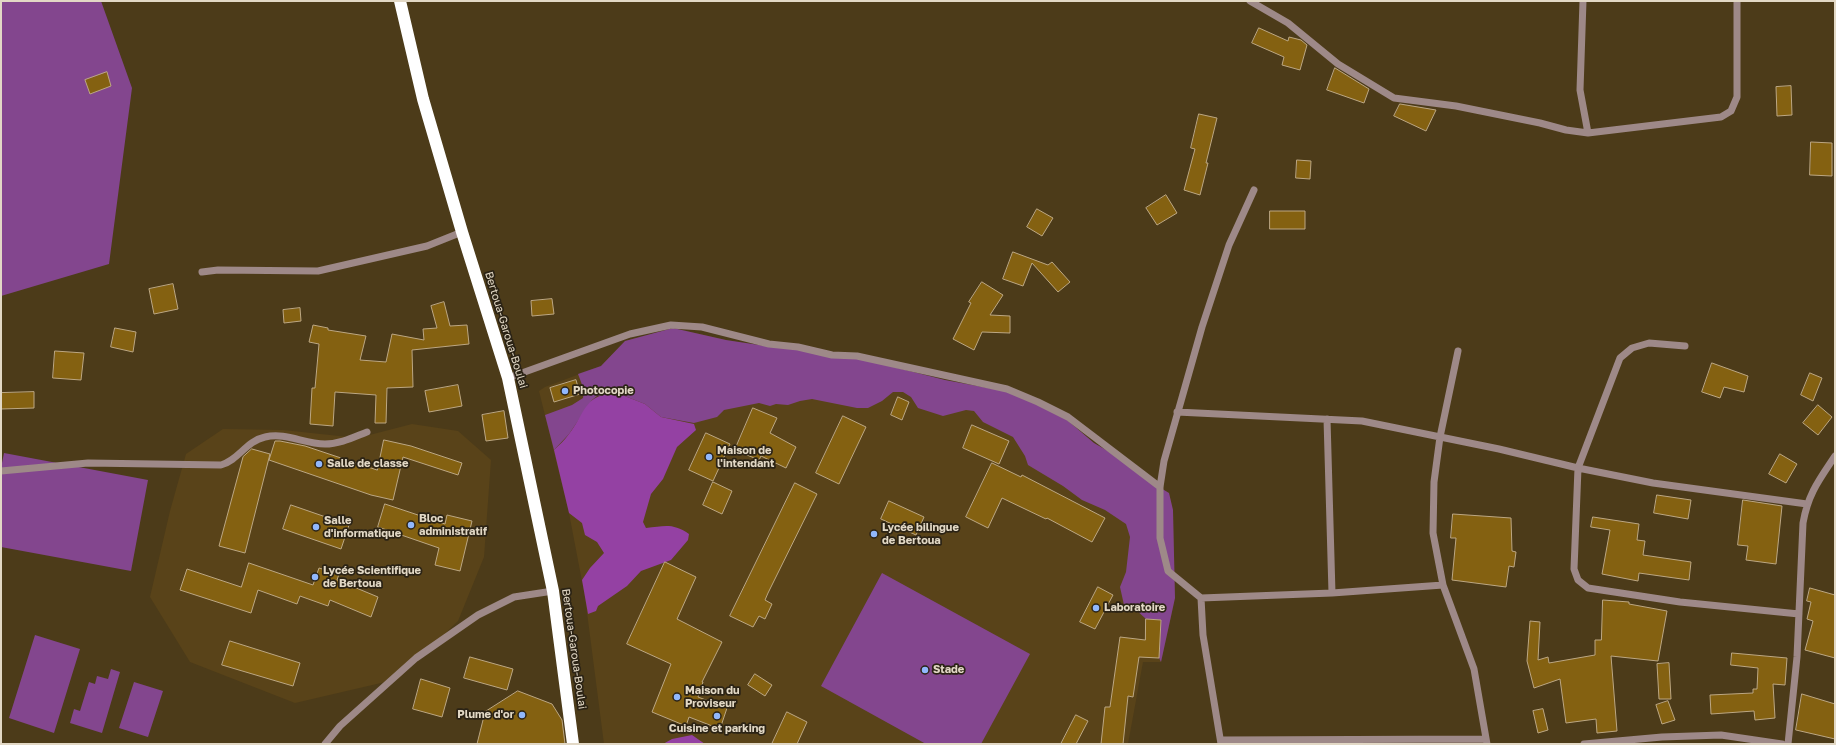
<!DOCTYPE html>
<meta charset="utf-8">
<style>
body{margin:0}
#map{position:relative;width:1836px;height:745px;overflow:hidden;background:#4c3b19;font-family:"Golos Text",sans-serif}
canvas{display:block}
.frame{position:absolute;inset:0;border:2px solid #e2d8c5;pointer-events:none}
</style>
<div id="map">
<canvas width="1836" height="745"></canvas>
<div class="frame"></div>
</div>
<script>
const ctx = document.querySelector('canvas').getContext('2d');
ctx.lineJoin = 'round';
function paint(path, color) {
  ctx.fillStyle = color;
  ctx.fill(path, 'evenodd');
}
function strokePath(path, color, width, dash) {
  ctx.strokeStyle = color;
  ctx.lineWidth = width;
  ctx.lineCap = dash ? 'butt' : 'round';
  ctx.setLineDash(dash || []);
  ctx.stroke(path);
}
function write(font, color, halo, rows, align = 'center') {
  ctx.font = font + ' "Golos Text",sans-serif';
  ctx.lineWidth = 3.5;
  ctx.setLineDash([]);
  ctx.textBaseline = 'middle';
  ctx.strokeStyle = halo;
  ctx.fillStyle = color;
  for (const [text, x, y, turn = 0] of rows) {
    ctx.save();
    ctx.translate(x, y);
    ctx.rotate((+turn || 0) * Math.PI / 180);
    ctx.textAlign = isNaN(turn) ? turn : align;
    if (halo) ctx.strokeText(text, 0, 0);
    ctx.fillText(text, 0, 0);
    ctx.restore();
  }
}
const built = new Path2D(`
 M 673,328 L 726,340 L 1010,392 L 1060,414 L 1094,443 L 1132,465 L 1144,478 L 1169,493 L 1173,510 L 1175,598 L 1161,662 L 1143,662 L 1128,744 L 604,744 L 585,597 L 569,513 L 539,391 L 545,387 L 601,366 L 625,341 Z
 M 412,424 L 458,431 L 491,460 L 484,557 L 458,621 L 398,679 L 295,703 L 190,662 L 150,597 L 170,511 L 186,454 L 223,429 L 283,430 L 358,438 Z`);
const green = new Path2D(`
 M 1,1 L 101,1 L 132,88 L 109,264 L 1,296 Z
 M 673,328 L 726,340 L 779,348 L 814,349 L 878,363 L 945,380 L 1010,392 L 1060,414 L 1094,443 L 1132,465 L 1144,478 L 1169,493 L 1173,510 L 1175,598 L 1161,662 L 1159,658 L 1161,620 L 1146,619 L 1134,608 L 1124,605 L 1120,587 L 1126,572 L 1130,537 L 1126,524 L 1105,510 L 1082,500 L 1063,486 L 1028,465 L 1025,456 L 1013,437 L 983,422 L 974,411 L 966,410 L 943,416 L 918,408 L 911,397 L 903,392 L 893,392 L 882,401 L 868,408 L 857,408 L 812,399 L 800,401 L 788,405 L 776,404 L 770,406 L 759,403 L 724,410 L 717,417 L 694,423 L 661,417 L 645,404 L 617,393 L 597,396 L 592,400 L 569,434 L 554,450 L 545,415 L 572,405 L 583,398 L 584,390 L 578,374 L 601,366 L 625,341 Z
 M 4,453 L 148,480 L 131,571 L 1,547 L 1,468 Z
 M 882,573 L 1030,654 L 981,744 L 926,744 L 821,686 Z
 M 35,635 L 80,649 L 54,733 L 9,718 Z
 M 111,669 L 120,672 L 102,733 L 70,723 L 74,709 L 80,711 L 89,682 L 95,684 L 97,676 L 108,679 Z
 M 134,682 L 163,691 L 148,737 L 119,728 Z`);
const forest = new Path2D(`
 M 617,393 L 645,404 L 661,417 L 694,424 L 696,430 L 677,447 L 663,479 L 651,494 L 643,522 L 646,528 C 665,526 673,523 689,534 L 688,540 L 671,560 L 641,571 L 627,586 L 598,606 L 596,611 L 588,614 L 582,580 L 590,568 L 604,553 L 597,542 L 585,535 L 582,523 L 569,513 L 554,450 C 559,445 565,440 569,434 C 586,412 584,394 617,393 Z
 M 692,735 L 705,744 L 663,744 L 672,739 Z`);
const building = new Path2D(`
 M 1259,28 L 1288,41 L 1289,37 L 1301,40 L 1307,45 L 1300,70 L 1282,65 L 1284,57 L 1252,43 Z
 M 1335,68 L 1369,89 L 1364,103 L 1327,90 Z
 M 107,72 L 111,86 L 90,94 L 85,80 Z
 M 1791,86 L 1792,115 L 1777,116 L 1776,87 Z
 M 1400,104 L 1436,110 L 1426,131 L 1394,116 Z
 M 1199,114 L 1217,118 L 1206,163 L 1208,163 L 1200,195 L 1184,190 L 1195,149 L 1191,148 Z
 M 1811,142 L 1832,143 L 1832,176 L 1810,175 Z
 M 1297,160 L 1311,161 L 1310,179 L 1296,178 Z
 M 1166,195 L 1177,213 L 1157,225 L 1146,208 Z
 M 1037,209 L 1053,218 L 1042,236 L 1027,227 Z
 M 1270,211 L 1305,211 L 1305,229 L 1270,229 Z
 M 1013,252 L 1048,265 L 1052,262 L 1070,282 L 1058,292 L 1032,263 L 1023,286 L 1003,279 Z
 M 982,282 L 1003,295 L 990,315 L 1010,316 L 1010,333 L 982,332 L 974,350 L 953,339 L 971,303 L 969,302 Z
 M 173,284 L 178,309 L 154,314 L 149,289 Z
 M 552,299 L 554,314 L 532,316 L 531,301 Z
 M 444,302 L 450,326 L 467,325 L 469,344 L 412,350 L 413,387 L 387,388 L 386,423 L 375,423 L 376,395 L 335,392 L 333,426 L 310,424 L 312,388 L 315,388 L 319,344 L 309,342 L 313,325 L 328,328 L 328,330 L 366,336 L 360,360 L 386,362 L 392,334 L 424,340 L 423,329 L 437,328 L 431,306 Z
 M 300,308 L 301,321 L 284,323 L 283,310 Z
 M 115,328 L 136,332 L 133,352 L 111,347 Z
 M 55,351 L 84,353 L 81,380 L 53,378 Z
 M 1712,363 L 1748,376 L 1744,392 L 1724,387 L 1720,398 L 1702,392 Z
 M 1810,373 L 1822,378 L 1813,401 L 1801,395 Z
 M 576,380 L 580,394 L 554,402 L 550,388 Z
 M 458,385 L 462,406 L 429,412 L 425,391 Z
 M 34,392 L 34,408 L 1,409 L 1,393 Z
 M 898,397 L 909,402 L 902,420 L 891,415 Z
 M 1818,405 L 1832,417 L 1818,435 L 1803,423 Z
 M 753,408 L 777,418 L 770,433 L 796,447 L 786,468 L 761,456 L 759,460 L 735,450 Z
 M 504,411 L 508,438 L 486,441 L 482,415 Z
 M 843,416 L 866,427 L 839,484 L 816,473 Z
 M 972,425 L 1009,441 L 999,464 L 963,448 Z
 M 706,433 L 730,444 L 713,481 L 689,470 Z
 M 384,440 L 411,446 L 462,463 L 458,475 L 403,457 L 393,500 L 371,495 L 269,460 L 275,441 L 280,441 L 305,446 L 377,470 Z
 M 252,449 L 270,454 L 245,553 L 219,546 L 243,457 Z
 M 1780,454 L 1797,464 L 1786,483 L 1769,474 Z
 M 992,463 L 1021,477 L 1022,475 L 1105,518 L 1092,542 L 1047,518 L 1046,519 L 1002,498 L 988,528 L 966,517 Z
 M 713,482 L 732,491 L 722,514 L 703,505 Z
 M 795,483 L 817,494 L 768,593 L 765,600 L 772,604 L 765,619 L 759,616 L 753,627 L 730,616 Z
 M 1657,495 L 1691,500 L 1688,519 L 1654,513 Z
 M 1743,500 L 1782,506 L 1776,564 L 1746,560 L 1748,546 L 1738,545 Z
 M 889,501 L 924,517 L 916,535 L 881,519 Z
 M 385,504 L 445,524 L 447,515 L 472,521 L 460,571 L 435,565 L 439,548 L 378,527 Z
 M 291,505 L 349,525 L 341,549 L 283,529 Z
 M 1453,514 L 1511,518 L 1512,551 L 1516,552 L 1514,567 L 1509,566 L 1506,587 L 1452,580 L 1456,538 L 1451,538 Z
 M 1593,517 L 1639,524 L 1637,540 L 1645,541 L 1643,555 L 1691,562 L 1689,580 L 1639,573 L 1638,581 L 1602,574 L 1610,530 L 1591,527 Z
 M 665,562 L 696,577 L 677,619 L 722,642 L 702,682 L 703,682 L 698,697 L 727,708 L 720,729 L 689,717 L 686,726 L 652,712 L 671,664 L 627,644 Z
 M 249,563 L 313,585 L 319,568 L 339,574 L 337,580 L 378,597 L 371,617 L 330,600 L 328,606 L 300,596 L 297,604 L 258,590 L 251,613 L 180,590 L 187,569 L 241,587 Z
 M 1098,587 L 1113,595 L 1095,629 L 1080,622 Z
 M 1810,588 L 1835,595 L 1835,658 L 1805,650 L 1813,621 L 1807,619 L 1811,602 L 1807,601 Z
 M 1603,600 L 1629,602 L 1629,604 L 1667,611 L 1658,661 L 1611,656 L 1617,731 L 1597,733 L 1596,719 L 1566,723 L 1560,679 L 1534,688 L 1527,661 L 1530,621 L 1540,622 L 1538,660 L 1548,657 L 1549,663 L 1595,655 L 1595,640 L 1601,640 Z
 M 1146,619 L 1161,620 L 1159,658 L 1139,657 L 1133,697 L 1128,696 L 1123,744 L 1101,744 L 1105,707 L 1110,707 L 1120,637 L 1145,640 Z
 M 230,641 L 300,663 L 293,686 L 222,665 Z
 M 1732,653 L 1787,658 L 1785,685 L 1773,684 L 1775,718 L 1755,720 L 1754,711 L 1711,714 L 1710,695 L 1753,693 L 1753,689 L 1757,689 L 1758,668 L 1731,665 Z
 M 470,657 L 513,669 L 507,690 L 464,678 Z
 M 1669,663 L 1671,699 L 1659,699 L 1657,664 Z
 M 755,674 L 772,685 L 765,696 L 748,685 Z
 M 421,679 L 450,688 L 442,717 L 413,709 Z
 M 518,691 L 552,704 L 562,720 L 565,744 L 477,744 L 485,712 Z
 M 1802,694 L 1835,704 L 1835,739 L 1796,730 Z
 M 1668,701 L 1675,720 L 1662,724 L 1656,705 Z
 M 1543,709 L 1548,730 L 1538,733 L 1533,711 Z
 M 787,712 L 807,722 L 797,744 L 772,744 Z
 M 1076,715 L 1088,721 L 1076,744 L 1061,744 Z`);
const minor = new Path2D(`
 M 1250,1 L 1288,23 L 1338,64 L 1394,98 L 1456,106 L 1540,123 L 1566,130 L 1588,133 L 1721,117 L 1731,111 L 1737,97 L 1737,1
 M 1583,1 L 1580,90 L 1588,133
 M 202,272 L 218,270 L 318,271 L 427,246 L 462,232
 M 1685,346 L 1649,343 L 1632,348 L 1620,358 L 1578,468 L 1574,569 L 1578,580 L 1588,588 L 1680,602 L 1799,614
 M 1458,351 L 1440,437 L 1434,482 L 1433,533 L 1443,585 L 1474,669 L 1487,744
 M 508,378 L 630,334 L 671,325 L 702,327 L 769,344 L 798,347 L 832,355 L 857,356 L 1007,389 L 1038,402 L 1068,417 L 1160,487
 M 1177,412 L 1362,421 L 1499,449 L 1578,468 L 1653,483 L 1807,504
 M 1327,419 L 1332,593
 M 1,471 L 88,463 L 221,465 C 239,460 246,441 265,437 C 286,432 304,444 325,444 C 340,444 354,437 367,432
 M 1201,598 L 1332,593 L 1443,585
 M 1221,740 L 1486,739
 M 325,744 L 340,726 L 416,658 L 478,615 L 514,597 L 553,591
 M 1221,744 L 1203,635 L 1201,598 L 1168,571 L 1160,538 L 1160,487 L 1164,461 L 1202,327 L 1229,245 L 1254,190
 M 1584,744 L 1662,737 L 1721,735 L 1782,744
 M 1788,744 L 1797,657 L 1803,523 C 1808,494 1819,480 1835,456`);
const highway = new Path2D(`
 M 400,1 L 423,99 L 462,232 L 508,378 L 553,591 L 573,744`);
const markers = [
 [565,391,4,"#91b8fd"],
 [709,457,4,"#91b8fd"],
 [319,464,4,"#91b8fd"],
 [411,525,4,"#91b8fd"],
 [316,527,4,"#91b8fd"],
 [874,534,4,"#91b8fd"],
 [315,577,4,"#91b8fd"],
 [1096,608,4,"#91b8fd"],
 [925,670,4,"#91b8fd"],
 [677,697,4,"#91b8fd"],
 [522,715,4,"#91b8fd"],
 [717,716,4,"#91b8fd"]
];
const streetNames = [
 ["Bertoua-Garoua-Boulai",506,330,73],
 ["Bertoua-Garoua-Boulai",574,649,82]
];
const poiNames = [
 ["Photocopie",573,391],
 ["Maison de",717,451],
 ["l'intendant",717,464],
 ["Salle de classe",327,464],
 ["Bloc",419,519],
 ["administratif",419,532],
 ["Salle",324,521],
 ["d'informatique",324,534],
 ["Lycée bilingue",882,528],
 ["de Bertoua",882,541],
 ["Lycée Scientifique",323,571],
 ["de Bertoua",323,584],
 ["Laboratoire",1104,608],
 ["Stade",933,670],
 ["Maison du",685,691],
 ["Proviseur",685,704],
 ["Plume d'or",514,715,"right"],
 ["Cuisine et parking",717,729,"center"]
];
paint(built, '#594319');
paint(green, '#83468e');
paint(forest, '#9441a3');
paint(building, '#846111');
strokePath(building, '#bca783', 1);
strokePath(minor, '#9e8988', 7);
strokePath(highway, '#fff', 12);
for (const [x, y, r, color] of markers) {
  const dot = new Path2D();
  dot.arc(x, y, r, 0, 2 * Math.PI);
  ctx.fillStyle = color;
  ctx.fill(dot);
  strokePath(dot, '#2b2315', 1.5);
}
write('11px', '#e2d8c5', '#2b2315', streetNames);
write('bold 11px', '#e2d8c5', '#2b2315', poiNames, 'left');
</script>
